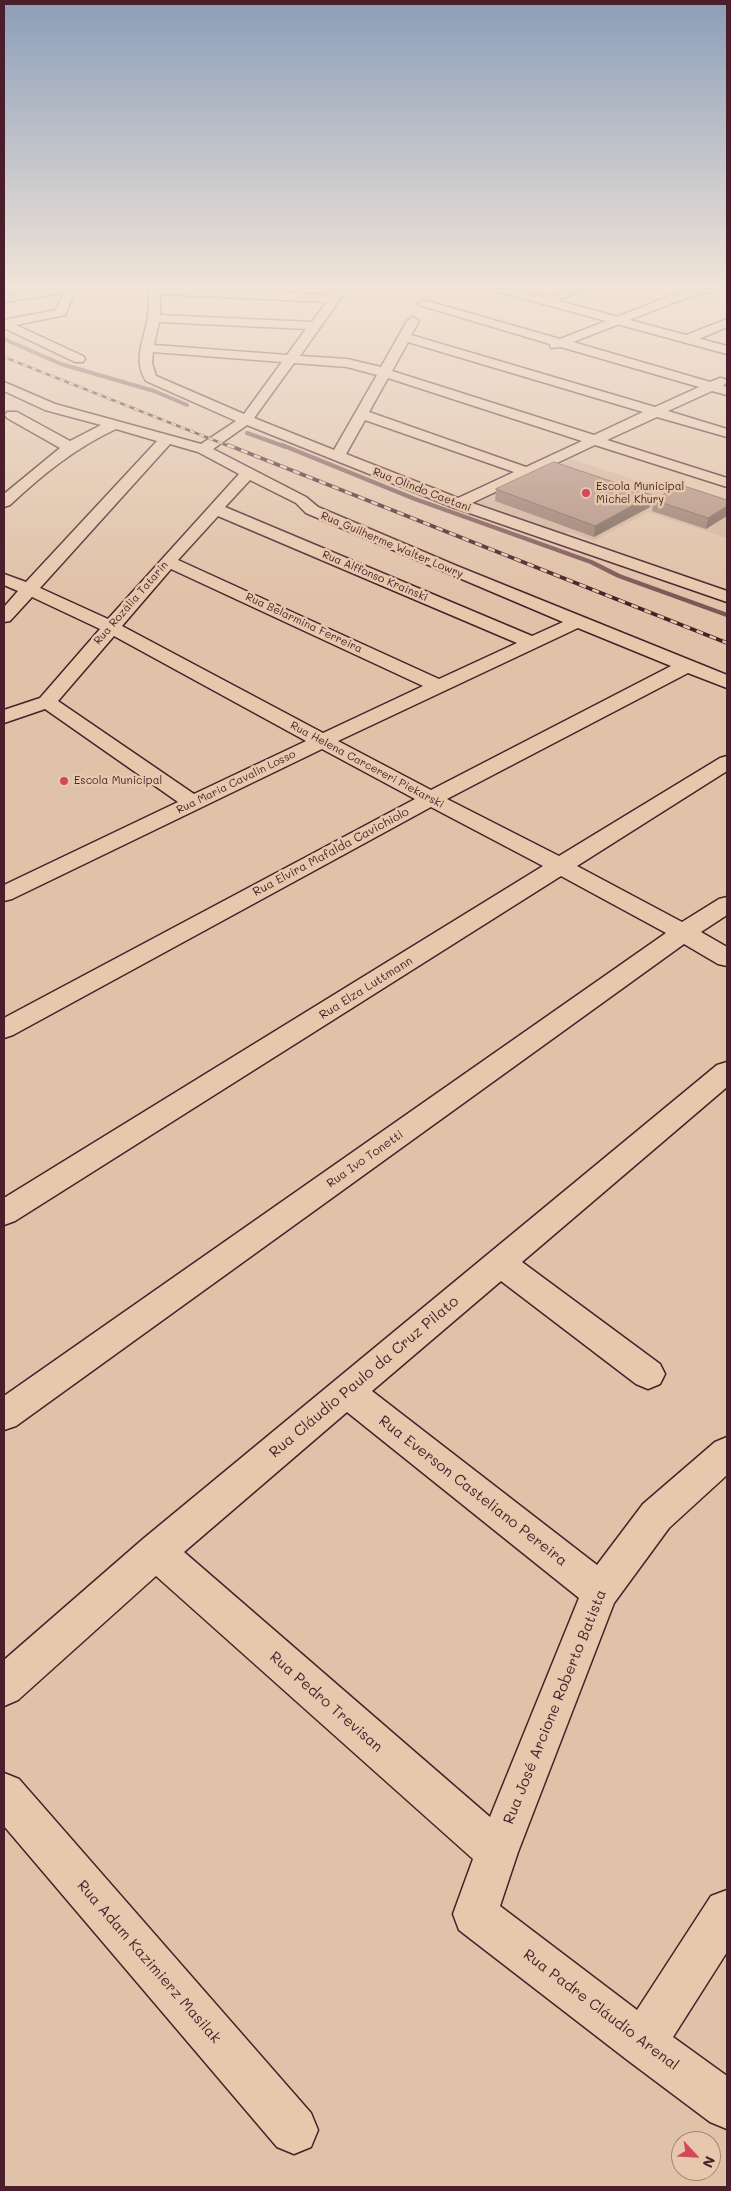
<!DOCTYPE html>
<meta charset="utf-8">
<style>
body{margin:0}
#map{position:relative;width:731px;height:2191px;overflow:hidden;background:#e0c2a8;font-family:Mali,sans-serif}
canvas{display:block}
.frame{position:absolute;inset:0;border:5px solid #4a1f2b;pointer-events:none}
.north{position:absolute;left:671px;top:2131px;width:50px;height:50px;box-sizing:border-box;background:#e6c9ad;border:1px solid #a88579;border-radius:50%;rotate:115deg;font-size:14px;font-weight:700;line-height:20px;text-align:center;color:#4a1f2b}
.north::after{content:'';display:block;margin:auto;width:18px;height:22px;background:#d1495b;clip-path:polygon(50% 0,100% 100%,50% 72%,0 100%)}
</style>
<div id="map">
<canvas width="731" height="2191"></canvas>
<div class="frame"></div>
<div class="north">N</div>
</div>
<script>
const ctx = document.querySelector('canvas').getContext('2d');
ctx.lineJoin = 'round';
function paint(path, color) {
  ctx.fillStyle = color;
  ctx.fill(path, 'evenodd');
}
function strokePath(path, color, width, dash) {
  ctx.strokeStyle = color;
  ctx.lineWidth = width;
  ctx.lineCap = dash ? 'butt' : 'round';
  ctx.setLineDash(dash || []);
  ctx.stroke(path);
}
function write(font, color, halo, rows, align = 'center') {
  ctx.font = font + ' Mali,sans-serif';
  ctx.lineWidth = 5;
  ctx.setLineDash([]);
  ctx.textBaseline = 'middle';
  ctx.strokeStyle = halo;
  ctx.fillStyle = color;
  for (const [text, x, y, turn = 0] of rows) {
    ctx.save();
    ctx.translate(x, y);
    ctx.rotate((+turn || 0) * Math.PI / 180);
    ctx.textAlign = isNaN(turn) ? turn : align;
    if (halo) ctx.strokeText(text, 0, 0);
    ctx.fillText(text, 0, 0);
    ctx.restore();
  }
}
const built = new Path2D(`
 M 571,459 L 727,510 L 727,538 L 648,512 L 594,541 L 569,532 L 563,535 L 476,503 Z`);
const streamFar1 = new Path2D(`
 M 4,339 L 61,364 L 154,391 L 187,405
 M 247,433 L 286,447`);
const stream = new Path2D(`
 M 282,445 L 415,499 L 591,562 L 619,576 L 727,615`);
const street = new Path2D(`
 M 43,289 L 76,289 L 65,315 L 16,325 L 83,356 L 85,359 L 83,362 L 75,362 L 4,328 L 4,320 L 56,310 L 63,293 L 4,302 L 4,296 Z
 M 149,289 L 207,289 L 331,295 L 336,289 L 347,289 L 300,356 L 347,359 L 381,367 L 407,321 L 413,317 L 419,321 L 411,335 L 655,407 L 699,387 L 561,347 L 551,348 L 550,344 L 419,305 L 417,303 L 423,300 L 427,301 L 560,339 L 688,289 L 716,289 L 711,292 L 696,294 L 573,342 L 710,382 L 720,378 L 725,379 L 727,382 L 723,386 L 727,387 L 727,395 L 712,391 L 668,411 L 727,429 L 727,437 L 657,417 L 607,440 L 727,478 L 727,487 L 595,445 L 472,503 L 727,591 L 727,602 L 452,507 L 247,425 L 213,449 L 306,497 L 318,507 L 457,566 L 727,675 L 727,688 L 688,673 L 447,799 L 559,856 L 720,758 L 727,756 L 727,771 L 577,866 L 682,922 L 719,899 L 727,897 L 727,915 L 701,932 L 727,947 L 727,966 L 718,964 L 684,944 L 16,1426 L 4,1430 L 4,1396 L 666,933 L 561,876 L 15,1221 L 4,1225 L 4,1198 L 543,866 L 431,807 L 13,1035 L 4,1038 L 4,1018 L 415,799 L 322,749 L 12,899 L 4,901 L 4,885 L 178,802 L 45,709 L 4,723 L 4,710 L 40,698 L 100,629 L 32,597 L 10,621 L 4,622 L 4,607 L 18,591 L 4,585 L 4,574 L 26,582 L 157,441 L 116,429 C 75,448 42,475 10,505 L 4,507 L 4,494 L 60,448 L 7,418 L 5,415 L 7,412 L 17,412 L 70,441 L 101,425 L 45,410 L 4,391 L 4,382 L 55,404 L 201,444 L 236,421 L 146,381 C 132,359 145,339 148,316 C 149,308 149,297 149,289 ZM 160,294 L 327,302 L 312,322 L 160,315 ZM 159,322 L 306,329 L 287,355 L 154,345 ZM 408,342 L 643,412 L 594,435 L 392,371 ZM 153,352 L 282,362 L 244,414 L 156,376 L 152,363 ZM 294,363 L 347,367 L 377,375 L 334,450 L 254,418 ZM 388,378 L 582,441 L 526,467 L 369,412 ZM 365,420 L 514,472 L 458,498 L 346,454 ZM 170,444 L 198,452 L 239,474 L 108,619 L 40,588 ZM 250,480 L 296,503 L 306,513 L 563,622 L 532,636 L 225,507 ZM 218,516 L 517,643 L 439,679 L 178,560 ZM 171,569 L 423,686 L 323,733 L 122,626 ZM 578,628 L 671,666 L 431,790 L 338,741 ZM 114,636 L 306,741 L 194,794 L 58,701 Z
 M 569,289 L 586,289 L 550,303 L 546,304 L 540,301 L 542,299 Z
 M 727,319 L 727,327 L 692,342 L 684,342 L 682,339 L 684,336 Z
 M 727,1062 L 727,1087 L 522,1262 L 660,1364 L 665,1374 L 660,1384 L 648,1389 L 636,1384 L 501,1281 L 372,1391 L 597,1565 L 643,1504 L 715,1442 L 727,1437 L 727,1475 L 669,1528 L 614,1603 L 518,1852 L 500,1906 L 637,2010 L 711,1896 L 727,1890 L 727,1952 L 673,2037 L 727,2076 L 727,2129 L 710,2122 L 626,2059 L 459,1930 L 453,1914 L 473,1859 L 156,1576 L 18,1700 L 4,1706 L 4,1660 L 143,1539 L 717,1065 ZM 347,1412 L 579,1598 L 490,1817 L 184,1552 Z
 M 4,1773 L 19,1779 L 311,2113 L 318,2130 L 311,2147 L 294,2154 L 277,2147 L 4,1826 Z`);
const secondary = new Path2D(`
 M 495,289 L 514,289 L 727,346 L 727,354 L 496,291 Z`);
const railFar1 = new Path2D(`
 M 4,357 L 231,447`);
const rail = new Path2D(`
 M 228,445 L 727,643`);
const wall = new Path2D(`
 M 496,489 L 650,507 L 594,537 L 495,501 Z
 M 654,500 L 727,500 L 706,529 L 652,511 Z`);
const shadedWall = new Path2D(`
 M 652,495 L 650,507 L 594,537 L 595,526 Z
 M 727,506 L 727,516 L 706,529 L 708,518 Z`);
const building = new Path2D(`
 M 554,462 L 652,495 L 595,526 L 496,489 Z
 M 681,485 L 727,500 L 727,506 L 708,518 L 654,500 Z`);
const markers = [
 [586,493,5,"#d1495b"],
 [64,781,5,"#d1495b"]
];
const farPoinames = [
 ["Escola Municipal",596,487],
 ["Michel Khury",596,500],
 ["Escola Municipal",74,781]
];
const farStreetnames = [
 ["Rua Olindo Caetani",422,490,21],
 ["Rua Guilherme Walter Lowry",392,545,23],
 ["Rua Alffonso Krainski",375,576,23],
 ["Rua Rozália Tatarin",131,603,-49],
 ["Rua Belarmina Ferreira",304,623,25],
 ["Rua Helena Carcereri Piekarski",367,765,28],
 ["Rua Maria Cavalin Losso",236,782,-26]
];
const streetNames = [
 ["Rua Elvira Mafalda Cavichiolo",331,852,-28],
 ["Rua Elza Luttmann",366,988,-32],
 ["Rua Ivo Tonetti",365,1159,-35]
];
const nearStreetnames = [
 ["Rua Cláudio Paulo da Cruz Pilato",364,1377,-40],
 ["Rua Everson Casteliano Pereira",473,1491,38],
 ["Rua Pedro Trevisan",326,1702,41],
 ["Rua José Arcione Roberto Batista",555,1707,-68],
 ["Rua Adam Kazimierz Masilak",149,1962,49],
 ["Rua Padre Cláudio Arenal",601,2010,37]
];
paint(built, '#d2b39c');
strokePath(streamFar1, '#7e5756', 4);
strokePath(stream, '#7e5756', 4.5);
strokePath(street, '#4a1f2b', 3);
strokePath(secondary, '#4a1f2b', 3);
paint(street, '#e6c9ad');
paint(secondary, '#e6c9ad');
strokePath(railFar1, '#4a1f2b', 2.5);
strokePath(rail, '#4a1f2b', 4);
strokePath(railFar1, '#e6c9ad', 2, [5]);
strokePath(rail, '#e6c9ad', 2.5, [7]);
paint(wall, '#997c6f');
paint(shadedWall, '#7d655a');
paint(building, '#b29081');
strokePath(building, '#7d655a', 1);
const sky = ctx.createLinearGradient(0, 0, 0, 596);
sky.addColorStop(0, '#8b9eb9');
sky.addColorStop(0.48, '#f1e4d8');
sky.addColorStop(1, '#f1e4d800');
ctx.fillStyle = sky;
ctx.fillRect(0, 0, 731, 596);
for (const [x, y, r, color] of markers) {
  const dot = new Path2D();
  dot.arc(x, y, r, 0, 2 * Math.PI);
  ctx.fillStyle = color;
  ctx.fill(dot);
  strokePath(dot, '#e6c9ad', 2);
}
write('11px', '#4a1f2b', '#e6c9ad', farPoinames, 'left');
write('11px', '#4a1f2b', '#e6c9ad', farStreetnames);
write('12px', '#4a1f2b', '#e6c9ad', streetNames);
write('15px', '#4a1f2b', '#e6c9ad', nearStreetnames);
</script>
